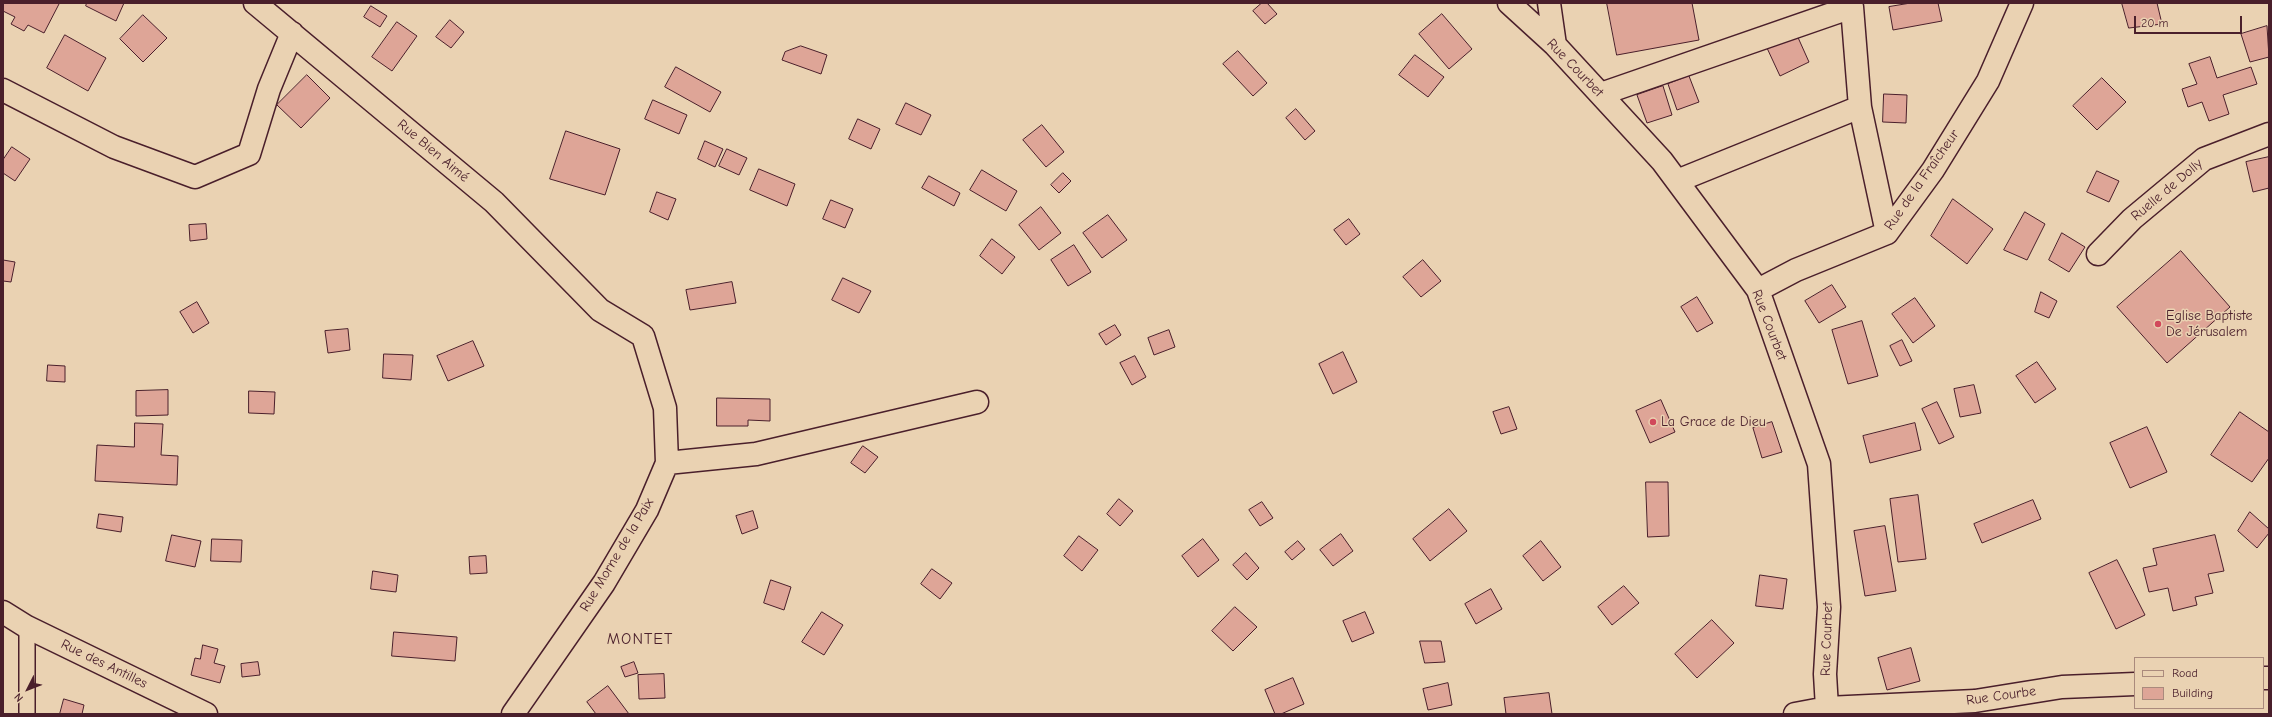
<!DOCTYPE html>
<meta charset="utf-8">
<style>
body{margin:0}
#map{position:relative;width:2272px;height:717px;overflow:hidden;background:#ead2b2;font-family:"Comic Neue",sans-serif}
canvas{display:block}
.frame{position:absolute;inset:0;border:4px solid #4a1f2b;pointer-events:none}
.legend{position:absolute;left:2134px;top:657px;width:130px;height:52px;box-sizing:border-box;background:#ead2b2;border:1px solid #aa8a7c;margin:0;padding:5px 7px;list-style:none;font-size:12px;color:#4a1f2b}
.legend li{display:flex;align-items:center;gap:8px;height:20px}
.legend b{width:20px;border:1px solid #aa8a7c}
.north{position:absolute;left:8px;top:669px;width:40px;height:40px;-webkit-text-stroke:3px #ead2b2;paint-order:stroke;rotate:228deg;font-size:11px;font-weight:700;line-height:16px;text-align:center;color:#4a1f2b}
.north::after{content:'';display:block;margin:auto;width:14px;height:18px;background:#4a1f2b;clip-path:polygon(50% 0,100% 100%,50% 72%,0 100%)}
.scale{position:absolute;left:2134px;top:16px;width:108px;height:18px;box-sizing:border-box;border:2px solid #4a1f2b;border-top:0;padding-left:5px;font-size:12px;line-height:14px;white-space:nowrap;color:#4a1f2b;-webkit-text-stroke:3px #ead2b2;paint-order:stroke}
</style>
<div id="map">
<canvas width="2272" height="717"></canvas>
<div class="frame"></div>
<ul class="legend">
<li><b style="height:5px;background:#ead2b2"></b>Road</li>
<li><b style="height:11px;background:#dea597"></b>Building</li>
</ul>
<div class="north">N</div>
<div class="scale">20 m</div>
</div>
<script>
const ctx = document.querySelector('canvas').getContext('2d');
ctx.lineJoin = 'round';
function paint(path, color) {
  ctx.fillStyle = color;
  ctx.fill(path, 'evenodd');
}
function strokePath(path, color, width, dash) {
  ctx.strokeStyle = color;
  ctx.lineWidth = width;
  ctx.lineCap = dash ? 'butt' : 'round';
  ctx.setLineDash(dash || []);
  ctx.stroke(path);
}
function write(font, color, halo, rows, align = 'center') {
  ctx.font = font + ' "Comic Neue",sans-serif';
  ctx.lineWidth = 3;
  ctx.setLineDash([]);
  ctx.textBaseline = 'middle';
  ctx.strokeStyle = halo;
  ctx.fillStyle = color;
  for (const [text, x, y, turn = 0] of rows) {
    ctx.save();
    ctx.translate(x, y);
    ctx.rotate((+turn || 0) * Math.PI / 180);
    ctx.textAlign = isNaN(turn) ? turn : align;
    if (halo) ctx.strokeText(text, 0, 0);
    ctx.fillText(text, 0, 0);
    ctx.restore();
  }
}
const building = new Path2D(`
 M 3,3 L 58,3 L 59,4 L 44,33 L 28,25 L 24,31 L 11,24 L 15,17 L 3,11 Z
 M 87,3 L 124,3 L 116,21 L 86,6 Z
 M 1262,3 L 1267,3 L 1277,14 L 1265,24 L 1253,11 Z
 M 1607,3 L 1692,3 L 1699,40 L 1617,55 Z
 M 1911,3 L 1938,3 L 1942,21 L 1893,30 L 1889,7 Z
 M 2122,3 L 2157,3 L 2162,24 L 2129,28 Z
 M 371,6 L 387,16 L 380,27 L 364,17 Z
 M 1442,14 L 1472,49 L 1449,69 L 1419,34 Z
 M 143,15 L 167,38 L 143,62 L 120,39 Z
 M 450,20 L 464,32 L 451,48 L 436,37 Z
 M 397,22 L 417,36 L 392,71 L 372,57 Z
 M 2267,26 L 2269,57 L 2250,62 L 2241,34 Z
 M 1796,33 L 1809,62 L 1780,76 L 1767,48 Z
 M 65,35 L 106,58 L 88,91 L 47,68 Z
 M 801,46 L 827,55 L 821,74 L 782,60 L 785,52 Z
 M 1238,51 L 1267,83 L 1253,96 L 1223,64 Z
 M 1415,55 L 1444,77 L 1428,97 L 1399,75 Z
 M 2210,57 L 2217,78 L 2251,67 L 2257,84 L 2223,95 L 2229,114 L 2209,121 L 2202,102 L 2188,107 L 2182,89 L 2197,84 L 2189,64 Z
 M 676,67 L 721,92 L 710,112 L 665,87 Z
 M 307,75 L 330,98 L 301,128 L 277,105 Z
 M 1689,76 L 1699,102 L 1677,110 L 1668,84 Z
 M 2102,78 L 2126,102 L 2097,130 L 2073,106 Z
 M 1663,86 L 1672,115 L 1647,123 L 1637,95 Z
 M 1884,94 L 1907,95 L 1906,123 L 1883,122 Z
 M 653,100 L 687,115 L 679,134 L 645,119 Z
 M 906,103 L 931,115 L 921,135 L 896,124 Z
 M 1296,109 L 1315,131 L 1305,140 L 1286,118 Z
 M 858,119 L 880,129 L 871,149 L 849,139 Z
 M 1042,125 L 1064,152 L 1046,167 L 1023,140 Z
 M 566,131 L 620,149 L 605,195 L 550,179 Z
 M 705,141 L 723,149 L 715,167 L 698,159 Z
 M 12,147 L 30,159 L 15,181 L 3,173 L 3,160 Z
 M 727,149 L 747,158 L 739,175 L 719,166 Z
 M 2269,157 L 2269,188 L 2253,192 L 2246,162 Z
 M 759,169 L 795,184 L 787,206 L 750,190 Z
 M 982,170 L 1017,191 L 1006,211 L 970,190 Z
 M 2097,171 L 2119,181 L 2109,202 L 2087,192 Z
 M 1063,173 L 1071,181 L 1059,193 L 1051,185 Z
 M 929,176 L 960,193 L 954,206 L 922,188 Z
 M 657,192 L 676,199 L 668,220 L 650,212 Z
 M 1953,199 L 1993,229 L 1967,264 L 1931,236 Z
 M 831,200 L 853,209 L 845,228 L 823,219 Z
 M 1041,207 L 1061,233 L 1039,250 L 1019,225 Z
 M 2025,212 L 2045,224 L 2027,260 L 2004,250 Z
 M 1108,215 L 1127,240 L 1102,258 L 1083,233 Z
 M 1349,219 L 1360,234 L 1346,245 L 1334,230 Z
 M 206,224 L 207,239 L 190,241 L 189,225 Z
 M 2062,233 L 2085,247 L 2069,272 L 2049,260 Z
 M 992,239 L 1015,257 L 1002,274 L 980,256 Z
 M 1074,245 L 1091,272 L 1068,286 L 1051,260 Z
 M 2181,251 L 2230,307 L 2167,363 L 2117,307 Z
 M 3,260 L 15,262 L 11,282 L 3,281 Z
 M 1423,260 L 1441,281 L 1421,297 L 1403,277 Z
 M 843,278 L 871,291 L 859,313 L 832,300 Z
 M 732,282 L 736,303 L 690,310 L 686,290 Z
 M 1832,285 L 1846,307 L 1819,323 L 1805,301 Z
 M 2041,292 L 2057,301 L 2049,318 L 2035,312 Z
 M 1697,297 L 1713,323 L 1697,332 L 1681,307 Z
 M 1915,298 L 1935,326 L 1913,343 L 1892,314 Z
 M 197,302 L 209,323 L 193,333 L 180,312 Z
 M 1862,321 L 1878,376 L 1848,384 L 1832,330 Z
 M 1115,325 L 1121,335 L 1106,345 L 1099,334 Z
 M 348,329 L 350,350 L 328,353 L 325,331 Z
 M 1169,330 L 1175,347 L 1154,355 L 1148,338 Z
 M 1902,340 L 1912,361 L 1900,366 L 1890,346 Z
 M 473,341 L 484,366 L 448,381 L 437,356 Z
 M 1343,352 L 1357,382 L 1333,394 L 1319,364 Z
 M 384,354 L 413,355 L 411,380 L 383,378 Z
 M 1135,356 L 1146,377 L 1132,385 L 1120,363 Z
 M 2037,362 L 2056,389 L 2035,403 L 2016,376 Z
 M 48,365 L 65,366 L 65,382 L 47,381 Z
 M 1974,385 L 1981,413 L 1960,417 L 1954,389 Z
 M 168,390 L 168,415 L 136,416 L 136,391 Z
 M 249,391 L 275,392 L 274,414 L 249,413 Z
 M 717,398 L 770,399 L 770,421 L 748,420 L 748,426 L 717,426 Z
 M 1661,400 L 1675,432 L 1650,443 L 1636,411 Z
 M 1937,402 L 1954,437 L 1939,444 L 1922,409 Z
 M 1509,407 L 1517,429 L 1501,434 L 1493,412 Z
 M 2240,412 L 2269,432 L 2269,458 L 2252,482 L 2211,455 Z
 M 1772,422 L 1782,452 L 1762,458 L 1753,428 Z
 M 135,423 L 163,424 L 161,455 L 178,456 L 177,485 L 95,481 L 97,445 L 134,447 Z
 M 1915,423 L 1921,450 L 1870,463 L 1863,436 Z
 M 2147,427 L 2167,472 L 2130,488 L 2110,443 Z
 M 863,446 L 878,457 L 865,473 L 851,463 Z
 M 1646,482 L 1668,482 L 1669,536 L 1648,537 Z
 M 1918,495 L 1926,559 L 1898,562 L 1890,499 Z
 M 1119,499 L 1133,511 L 1120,526 L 1107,514 Z
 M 2033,500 L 2041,519 L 1982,543 L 1974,524 Z
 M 1262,502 L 1273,518 L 1260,526 L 1249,510 Z
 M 1449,509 L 1467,531 L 1430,561 L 1413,539 Z
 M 753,511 L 758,528 L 742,534 L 736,516 Z
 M 2250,512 L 2269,529 L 2269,533 L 2257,548 L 2238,531 Z
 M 99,514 L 123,517 L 121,532 L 97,528 Z
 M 1885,526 L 1896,591 L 1865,596 L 1854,531 Z
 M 1341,534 L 1353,551 L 1333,566 L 1320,550 Z
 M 172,535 L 201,541 L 195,567 L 166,561 Z
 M 2215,535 L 2224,571 L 2208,574 L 2213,593 L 2195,597 L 2197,605 L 2173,611 L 2168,588 L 2149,592 L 2143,568 L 2157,565 L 2153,549 Z
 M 1079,536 L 1098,550 L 1082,571 L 1064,556 Z
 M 212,539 L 242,540 L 241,562 L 211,561 Z
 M 1203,539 L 1219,560 L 1198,577 L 1182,556 Z
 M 1298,541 L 1305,549 L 1292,560 L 1285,552 Z
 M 1541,541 L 1561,567 L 1543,581 L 1523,556 Z
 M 1246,553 L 1259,568 L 1247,580 L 1233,565 Z
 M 486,556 L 487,573 L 470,574 L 469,557 Z
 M 2117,560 L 2145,615 L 2116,629 L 2089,573 Z
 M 932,569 L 952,583 L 940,599 L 921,584 Z
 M 373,571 L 398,575 L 396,592 L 371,589 Z
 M 1760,575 L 1787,579 L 1783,609 L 1756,606 Z
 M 771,580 L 791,587 L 784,610 L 764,603 Z
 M 1624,586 L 1639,603 L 1612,625 L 1598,607 Z
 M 1491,589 L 1502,609 L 1476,624 L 1465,604 Z
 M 1235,607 L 1257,627 L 1233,651 L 1212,631 Z
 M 822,612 L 843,625 L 824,655 L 802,642 Z
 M 1365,612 L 1374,633 L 1352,642 L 1343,621 Z
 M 1712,620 L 1734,643 L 1697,678 L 1675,654 Z
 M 394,632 L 457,637 L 455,661 L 392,656 Z
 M 1420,641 L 1441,641 L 1445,662 L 1425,663 Z
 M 203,645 L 218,649 L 214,663 L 225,666 L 220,683 L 191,675 L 195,658 L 200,659 Z
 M 1911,648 L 1920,681 L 1887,690 L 1878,658 Z
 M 258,662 L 260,675 L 242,677 L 241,664 Z
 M 634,662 L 638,673 L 625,677 L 621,667 Z
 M 664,674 L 665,698 L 639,699 L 638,675 Z
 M 1293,678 L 1304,704 L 1281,714 L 1275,714 L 1265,690 Z
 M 1448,683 L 1452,705 L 1428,710 L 1423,689 Z
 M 608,686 L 629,714 L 596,714 L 587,702 Z
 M 1549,693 L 1552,714 L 1506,714 L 1504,698 Z
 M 64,699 L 84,705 L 82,714 L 60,714 Z`);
const service = new Path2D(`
 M 27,714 L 27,627`);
const minor = new Path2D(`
 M 255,3 L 494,202 L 600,310 L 643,336 L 665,408 L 667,463 L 647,510 L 604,583 L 513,714
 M 1509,3 L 1555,45 L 1662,161 L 1758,290 L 1819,464 L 1829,607 L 1825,674 L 1827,708
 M 1549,3 L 1555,45
 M 3,90 L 114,147 L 195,177 L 249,154 L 269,89 L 292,33
 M 1601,94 L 1852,7 L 1860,107 L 1887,233
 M 1677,181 L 1860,107
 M 2098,254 L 2132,219 L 2204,159 L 2269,134
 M 1758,290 L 1796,270 L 1887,233 L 1933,170 L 1988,81 L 2022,3
 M 667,463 L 756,454 L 977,402
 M 3,612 L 27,627 L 206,714
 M 2263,678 L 2269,678
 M 1795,714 L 1827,708 L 1975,701 L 2062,687 L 2135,684`);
const markers = [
 [2158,324,4,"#d1495b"],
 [1653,422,4,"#d1495b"]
];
const streetNames = [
 ["Rue Courbet",1575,68,46],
 ["Rue Bien Aimé",433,151,40],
 ["Rue de la Fraîcheur",1922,180,-55],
 ["Ruelle de Dolly",2167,190,-40],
 ["Rue Courbet",1769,325,69],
 ["Rue Morne de la Paix",617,555,-59],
 ["Rue Courbet",1827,639,-88],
 ["Rue des Antilles",104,664,26],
 ["Rue Courbe",2001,696,-8]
];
const poiNames = [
 ["Eglise Baptiste",2166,316],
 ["De Jérusalem",2166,332],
 ["La Grace de Dieu",1661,422]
];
const quarterNames = [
 ["MONTET",640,639]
];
paint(building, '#dea597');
strokePath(building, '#4a1f2b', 1);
strokePath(service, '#4a1f2b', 18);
strokePath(minor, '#4a1f2b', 25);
strokePath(service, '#ead2b2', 15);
strokePath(minor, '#ead2b2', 22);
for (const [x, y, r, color] of markers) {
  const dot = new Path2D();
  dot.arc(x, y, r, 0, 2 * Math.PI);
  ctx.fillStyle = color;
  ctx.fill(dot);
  strokePath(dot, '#ead2b2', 1.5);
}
write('14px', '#4a1f2b', '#ead2b2', streetNames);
write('14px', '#4a1f2b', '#ead2b2', poiNames, 'left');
ctx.letterSpacing = '1px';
write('16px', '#4a1f2b', '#ead2b2', quarterNames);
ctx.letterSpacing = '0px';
</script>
